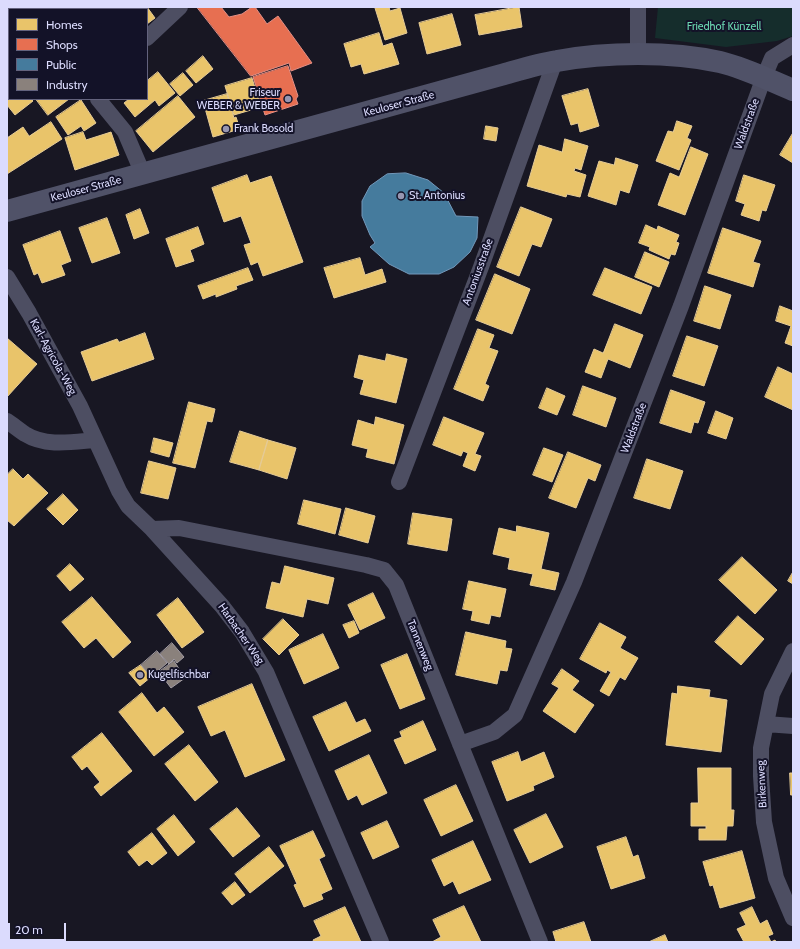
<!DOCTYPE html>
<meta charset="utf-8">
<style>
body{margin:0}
#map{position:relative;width:800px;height:949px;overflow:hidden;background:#181723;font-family:Cabin,sans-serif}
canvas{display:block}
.frame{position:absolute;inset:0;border:8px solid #dbdbfd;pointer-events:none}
.legend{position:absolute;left:8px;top:8px;width:140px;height:92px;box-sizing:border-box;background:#131228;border:1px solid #63627d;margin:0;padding:5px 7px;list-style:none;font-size:12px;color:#dbdbfd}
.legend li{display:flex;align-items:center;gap:8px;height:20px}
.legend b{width:20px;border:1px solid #63627d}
.scale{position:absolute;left:8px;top:923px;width:58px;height:18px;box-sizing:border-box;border:2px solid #dbdbfd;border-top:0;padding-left:5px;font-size:12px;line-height:14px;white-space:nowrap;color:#dbdbfd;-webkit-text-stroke:3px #131228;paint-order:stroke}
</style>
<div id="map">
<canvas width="800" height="949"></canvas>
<div class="frame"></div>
<ul class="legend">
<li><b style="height:11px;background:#e9c46a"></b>Homes</li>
<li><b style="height:11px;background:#e76f51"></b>Shops</li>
<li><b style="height:11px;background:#457b9d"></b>Public</li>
<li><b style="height:11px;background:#8a817c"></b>Industry</li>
</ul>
<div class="scale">20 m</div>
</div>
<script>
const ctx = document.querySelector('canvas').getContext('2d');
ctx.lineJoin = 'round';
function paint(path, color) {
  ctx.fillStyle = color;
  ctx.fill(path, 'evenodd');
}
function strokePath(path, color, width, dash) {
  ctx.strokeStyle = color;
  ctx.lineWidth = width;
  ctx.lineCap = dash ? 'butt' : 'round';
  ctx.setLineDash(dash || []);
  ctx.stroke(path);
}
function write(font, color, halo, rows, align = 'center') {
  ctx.font = font + ' Cabin,sans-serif';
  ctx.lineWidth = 4;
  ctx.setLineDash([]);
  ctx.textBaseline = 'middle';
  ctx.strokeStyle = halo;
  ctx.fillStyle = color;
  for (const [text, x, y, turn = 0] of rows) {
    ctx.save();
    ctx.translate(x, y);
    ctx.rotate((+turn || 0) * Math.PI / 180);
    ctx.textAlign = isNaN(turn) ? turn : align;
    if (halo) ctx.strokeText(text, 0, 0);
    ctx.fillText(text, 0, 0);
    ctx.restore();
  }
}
const green = new Path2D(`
 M 658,7 L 793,7 L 793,36 L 777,41 L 726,47 L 655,38 Z`);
const homes = new Path2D(`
 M 65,7 L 147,7 L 155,18 L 147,24 L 147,9 L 66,9 Z
 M 379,7 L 389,7 L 390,11 L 400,8 L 407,33 L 385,40 L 375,8 Z
 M 519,7 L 522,27 L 479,35 L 475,15 Z
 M 7,9 L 9,11 L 9,35 L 7,36 Z
 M 452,14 L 461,45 L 427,54 L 419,23 Z
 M 379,33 L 383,46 L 392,43 L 399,64 L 364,74 L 361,64 L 351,67 L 344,44 Z
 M 203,56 L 213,69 L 196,83 L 186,71 Z
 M 158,72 L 175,93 L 159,106 L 155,100 L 135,117 L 124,103 L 129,99 L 147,99 L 147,81 Z
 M 183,73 L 193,85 L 180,96 L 170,84 Z
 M 9,78 L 9,99 L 31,99 L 33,101 L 15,115 L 7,105 L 7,79 Z
 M 252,78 L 261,107 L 234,115 L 225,86 Z
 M 588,89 L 599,126 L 580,132 L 578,123 L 571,125 L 562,96 Z
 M 227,94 L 234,118 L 236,117 L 240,129 L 213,137 L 203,101 Z
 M 178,96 L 195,117 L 153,152 L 136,131 Z
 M 36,99 L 69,99 L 48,115 Z
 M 81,100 L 96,123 L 84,131 L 81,126 L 68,135 L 56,117 Z
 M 677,121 L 692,126 L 687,138 L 691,140 L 679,170 L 656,161 L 668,131 L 673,132 Z
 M 51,122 L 62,139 L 7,174 L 7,138 L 23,127 L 29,136 Z
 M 486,126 L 498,128 L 496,141 L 484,139 Z
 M 83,132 L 86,140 L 111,132 L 119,155 L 75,170 L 65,138 Z
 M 793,133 L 793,163 L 780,155 Z
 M 565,139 L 588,146 L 581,170 L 575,168 L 574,171 L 586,175 L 580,197 L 567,194 L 566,197 L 527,186 L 539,145 L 562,152 Z
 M 691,147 L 708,154 L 685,215 L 658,205 L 670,173 L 679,177 Z
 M 616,158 L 638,165 L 629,193 L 620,190 L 616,205 L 588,196 L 599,161 L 614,165 Z
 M 247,175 L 250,183 L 271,176 L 303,262 L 263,276 L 258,262 L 251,265 L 244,245 L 251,243 L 241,216 L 224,222 L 212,188 Z
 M 744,175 L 775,185 L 766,211 L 762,210 L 759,221 L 741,215 L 745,204 L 736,201 Z
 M 521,207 L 552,219 L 541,247 L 532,244 L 519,276 L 497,267 Z
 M 140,209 L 149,233 L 134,239 L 126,215 Z
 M 107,218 L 120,253 L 92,263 L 79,228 Z
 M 646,225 L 657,230 L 658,226 L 679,235 L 676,242 L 679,243 L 675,255 L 671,254 L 669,259 L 649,250 L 650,247 L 639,243 Z
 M 198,227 L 204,244 L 190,250 L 194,261 L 176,267 L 166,239 Z
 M 723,228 L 761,241 L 753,262 L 760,264 L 753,287 L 708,273 Z
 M 60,231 L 71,261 L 61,265 L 65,275 L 42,283 L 38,273 L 34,275 L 23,245 Z
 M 645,252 L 669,262 L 659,287 L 635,277 Z
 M 360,258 L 365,275 L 382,269 L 386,282 L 334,298 L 324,268 Z
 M 248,268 L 253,280 L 236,286 L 237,289 L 216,297 L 216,294 L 203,299 L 198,286 Z
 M 605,268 L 652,287 L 641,314 L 593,295 Z
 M 495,274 L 530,289 L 512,334 L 476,320 Z
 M 705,286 L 731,295 L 720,329 L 694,321 Z
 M 780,306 L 793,311 L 793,346 L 785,343 L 791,326 L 776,321 Z
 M 615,324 L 643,335 L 630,368 L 608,359 L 601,378 L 585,372 L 594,349 L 603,353 Z
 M 478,329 L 494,335 L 489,348 L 498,351 L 485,384 L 489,386 L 483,401 L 454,389 Z
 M 145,333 L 154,359 L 92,381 L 81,352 L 117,339 L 119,342 Z
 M 687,336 L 718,346 L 704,386 L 673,376 Z
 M 7,338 L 37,364 L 7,397 Z
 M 387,354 L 407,359 L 396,403 L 360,394 L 364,380 L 354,377 L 359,355 L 385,361 Z
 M 778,367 L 793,374 L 793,410 L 765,397 Z
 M 583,386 L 616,398 L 606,427 L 573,415 Z
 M 547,388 L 565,396 L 557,415 L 539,408 Z
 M 671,390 L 705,402 L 698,423 L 694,422 L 691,433 L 660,423 Z
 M 189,402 L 215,409 L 212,422 L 207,421 L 195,468 L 173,463 Z
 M 716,411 L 733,418 L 726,439 L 708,433 Z
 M 376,417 L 404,425 L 394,464 L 366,457 L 368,449 L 352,445 L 358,420 L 374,425 Z
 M 444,417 L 484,433 L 475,454 L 481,456 L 475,471 L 463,466 L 468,453 L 463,451 L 461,456 L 433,445 Z
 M 240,431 L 268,440 L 259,470 L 230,462 Z
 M 154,438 L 173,443 L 169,457 L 151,452 Z
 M 268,440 L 296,448 L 287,479 L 259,470 Z
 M 544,448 L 563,455 L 552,482 L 533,475 Z
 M 568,452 L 601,465 L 595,481 L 588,478 L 576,508 L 549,498 Z
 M 647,459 L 683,471 L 670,509 L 634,498 Z
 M 149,461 L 176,468 L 168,499 L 141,493 Z
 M 13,469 L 23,479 L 28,474 L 48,493 L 14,526 L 7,520 L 7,475 Z
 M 63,494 L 78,510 L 63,525 L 47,509 Z
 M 304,500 L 341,509 L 335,534 L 298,524 Z
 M 346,508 L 375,516 L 368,543 L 339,535 Z
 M 413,513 L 452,519 L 447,551 L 408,544 Z
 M 517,526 L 549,533 L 541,569 L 559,573 L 555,590 L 530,585 L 533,574 L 508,569 L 510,558 L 493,554 L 499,528 L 516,532 Z
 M 742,557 L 777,590 L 755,614 L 719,580 Z
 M 70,564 L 84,579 L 70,591 L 57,576 Z
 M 285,566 L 334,578 L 328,604 L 307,599 L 303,617 L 266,608 L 272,582 L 280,584 Z
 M 793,572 L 793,584 L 788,581 Z
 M 469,581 L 506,589 L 500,617 L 491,615 L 489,624 L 471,620 L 473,611 L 463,609 Z
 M 373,593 L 385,618 L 360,630 L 348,605 Z
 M 92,597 L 131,642 L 113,658 L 96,638 L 84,648 L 62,622 Z
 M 178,598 L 204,632 L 182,648 L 157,615 Z
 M 738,616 L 764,639 L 741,665 L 715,642 Z
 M 283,619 L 299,635 L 279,655 L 263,639 Z
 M 354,621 L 359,633 L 349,638 L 343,625 Z
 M 600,623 L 626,637 L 620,648 L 638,658 L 625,680 L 620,677 L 609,696 L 600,691 L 611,672 L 607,670 L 606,673 L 580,659 Z
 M 466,632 L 506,641 L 505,648 L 512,649 L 507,671 L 500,670 L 497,684 L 456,675 Z
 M 323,634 L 339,668 L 304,684 L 289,650 Z
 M 407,654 L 425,699 L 400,709 L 381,665 Z
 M 141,665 L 151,677 L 140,686 L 129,673 Z
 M 562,669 L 579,681 L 572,690 L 594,705 L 575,733 L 543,711 L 559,688 L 552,684 Z
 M 252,684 L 285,760 L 245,777 L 225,730 L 211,736 L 198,707 Z
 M 678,686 L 710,690 L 709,697 L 727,700 L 721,752 L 666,745 L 672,693 L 677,694 Z
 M 142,693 L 157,713 L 164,707 L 184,732 L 154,756 L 119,712 Z
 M 346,702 L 356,723 L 365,719 L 371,731 L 329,751 L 313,717 Z
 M 423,721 L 436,750 L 405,764 L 394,740 L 402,737 L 400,732 Z
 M 102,733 L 132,771 L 101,796 L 94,787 L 100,782 L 87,766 L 82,770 L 72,757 Z
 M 189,745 L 218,782 L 195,801 L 165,764 Z
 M 518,752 L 521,762 L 544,752 L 554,777 L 533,786 L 534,790 L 507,801 L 492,762 Z
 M 369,755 L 387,793 L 362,805 L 357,795 L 348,800 L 335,771 Z
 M 698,768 L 731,768 L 731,810 L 734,810 L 733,826 L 727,826 L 726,840 L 699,840 L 699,829 L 706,829 L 706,826 L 691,826 L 691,803 L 698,803 Z
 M 790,773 L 793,773 L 793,795 L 791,795 Z
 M 456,785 L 473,821 L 441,836 L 424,800 Z
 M 237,808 L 260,836 L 233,857 L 210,829 Z
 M 546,814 L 563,847 L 530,863 L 514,830 Z
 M 174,815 L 195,842 L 178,856 L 157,829 Z
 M 387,821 L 399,847 L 373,859 L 361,833 Z
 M 313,831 L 325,856 L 319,859 L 332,889 L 321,894 L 323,899 L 304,907 L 294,885 L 297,884 L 280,846 Z
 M 152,833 L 167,853 L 152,865 L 147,860 L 139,866 L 128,852 Z
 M 626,837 L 633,857 L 638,855 L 645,878 L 611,889 L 597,847 Z
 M 473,841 L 491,880 L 459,894 L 453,881 L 444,886 L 432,860 Z
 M 269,847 L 284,866 L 250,893 L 235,874 Z
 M 742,851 L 755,898 L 720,908 L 713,885 L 710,886 L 703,862 Z
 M 235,882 L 245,895 L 232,905 L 222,893 Z
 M 464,906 L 481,942 L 432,942 L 441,937 L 433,920 Z
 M 345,907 L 361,942 L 314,942 L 313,940 L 321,936 L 314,921 Z
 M 752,907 L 760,924 L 767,920 L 773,934 L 768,936 L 771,942 L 775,940 L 776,942 L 744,942 L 737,929 L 746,925 L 740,913 Z
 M 584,922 L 591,942 L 556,942 L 553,932 Z
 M 665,935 L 668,942 L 649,942 Z`);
const shops = new Path2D(`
 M 197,7 L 221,7 L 229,17 L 242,14 L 252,7 L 255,7 L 267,24 L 278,16 L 312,63 L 291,71 L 289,63 L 251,76 Z
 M 288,66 L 298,96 L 296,99 L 298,104 L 265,115 L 253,77 Z`);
const public = new Path2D(`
 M 406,173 L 428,180 L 444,193 L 456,216 L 478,217 L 477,238 L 470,252 L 454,267 L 439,274 L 409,274 L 389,264 L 370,247 L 375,243 L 370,235 L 362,216 L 362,201 L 370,186 L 387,174 Z`);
const industry = new Path2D(`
 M 172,643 L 184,657 L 177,663 L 174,659 L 169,664 L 160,654 Z
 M 157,651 L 167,663 L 151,677 L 141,665 Z
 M 174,661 L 185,678 L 171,688 L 159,672 Z`);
const street = new Path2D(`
 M 27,7 L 29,9
 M 147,38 L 180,7
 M 638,55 L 638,7
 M 98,99 L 125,132 L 143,174
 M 7,277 L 29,313 L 80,406 L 119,491 L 128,506 L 152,529 L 222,606 L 242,632 L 266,672 L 381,942
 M 7,421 C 13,425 19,430 25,434 C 46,447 72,442 95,440
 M 399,482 L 481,267 L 555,61
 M 152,529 L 179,528 L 366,565 L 384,570 L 396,585 L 540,942
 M 793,651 L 772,694 L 761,748 L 761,776 L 764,822 L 776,878 L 793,918
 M 766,724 L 793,726
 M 460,744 L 494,732 L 515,715 L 574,582 L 681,306 L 764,77 L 772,58 L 793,45`);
const secondary = new Path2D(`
 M 7,211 L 501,75 C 519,70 538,64 557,61 C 605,52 671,51 720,62 C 745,68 769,80 793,90`);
const markers = [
 [288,99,4,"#9796b1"],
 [226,129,4,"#9796b1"],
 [401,196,4,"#9796b1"],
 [140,675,4,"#9796b1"]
];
const parkNames = [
 ["Friedhof Künzell",724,27]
];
const poiNames = [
 ["Friseur",280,93,"right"],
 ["WEBER & WEBER",280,106,"right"],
 ["Frank Bosold",234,129],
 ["St. Antonius",409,196],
 ["Kugelfischbar",148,675]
];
const streetNames = [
 ["Keuloser Straße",399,104,-15],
 ["Waldstraße",747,124,-70],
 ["Keuloser Straße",86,189,-15],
 ["Antoniusstraße",478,272,-70],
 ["Karl-Agricola-Weg",53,357,61],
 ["Waldstraße",634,428,-69],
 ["Harbacher Weg",241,634,55],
 ["Tannenweg",420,645,68],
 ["Birkenweg",762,784,-93]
];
paint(green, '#152d2c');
paint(homes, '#e9c46a');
strokePath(homes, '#e5cb96', 1);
paint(shops, '#e76f51');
strokePath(shops, '#e38f85', 1);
paint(public, '#457b9d');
strokePath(public, '#7298ba', 1);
paint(industry, '#8a817c');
strokePath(industry, '#a29ca3', 1);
strokePath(street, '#4d4e62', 16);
strokePath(secondary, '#505268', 22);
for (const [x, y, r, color] of markers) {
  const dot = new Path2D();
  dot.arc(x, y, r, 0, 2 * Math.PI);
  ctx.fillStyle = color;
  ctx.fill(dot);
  strokePath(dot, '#131228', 1.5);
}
write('11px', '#6bd9b1', '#131228', parkNames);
write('11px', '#dbdbfd', '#131228', poiNames, 'left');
write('11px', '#dbdbfd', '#131228', streetNames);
</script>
